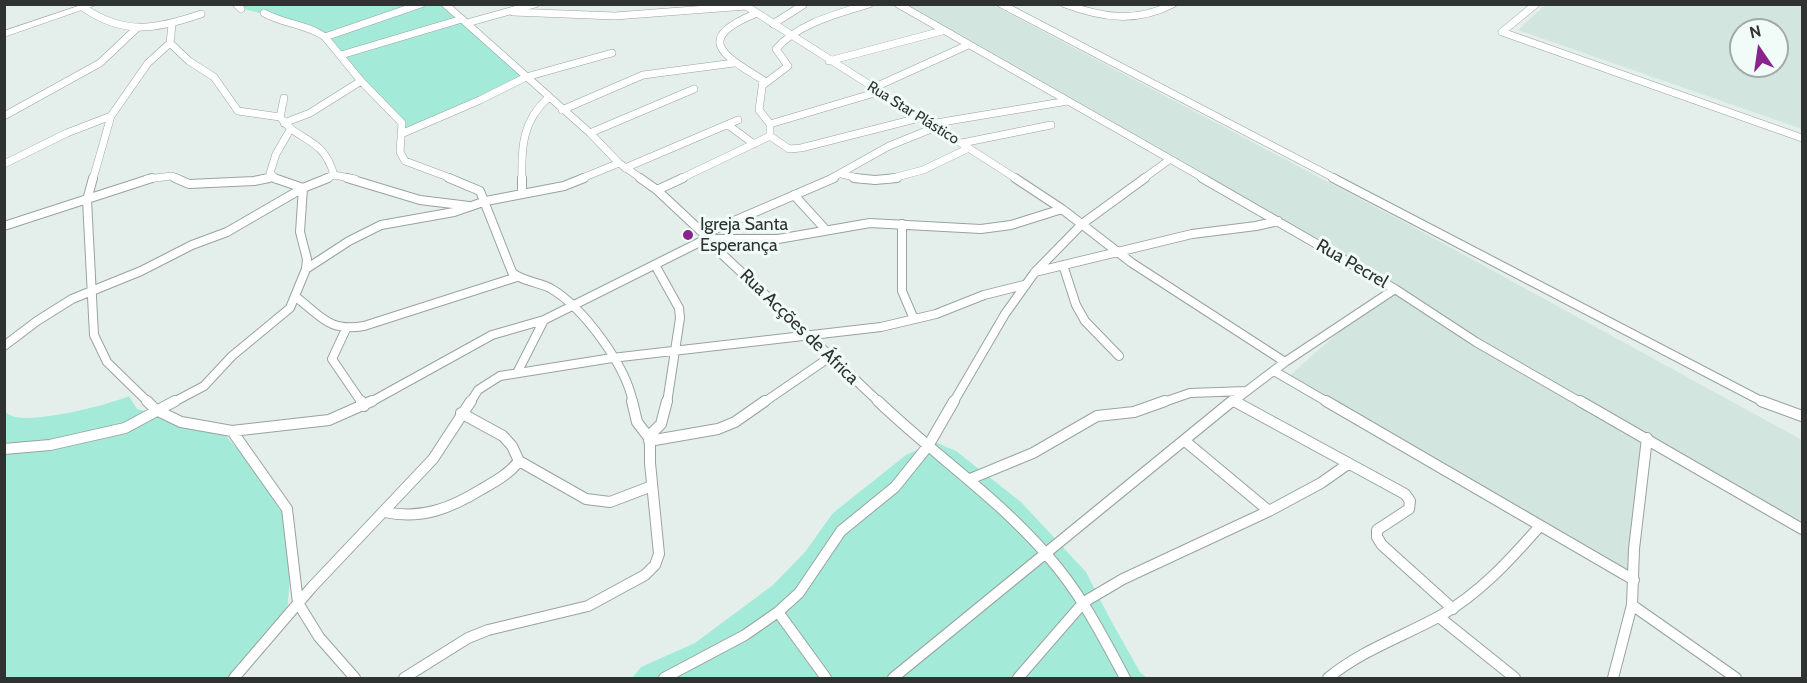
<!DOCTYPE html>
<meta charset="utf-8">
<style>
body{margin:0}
#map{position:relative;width:1807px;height:683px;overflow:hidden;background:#e4efeb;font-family:Cabin,sans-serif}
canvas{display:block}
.frame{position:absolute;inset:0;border:6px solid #2e3231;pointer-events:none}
.north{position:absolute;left:1729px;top:18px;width:60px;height:60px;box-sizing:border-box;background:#f1fcf9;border:2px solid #a3aba9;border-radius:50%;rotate:347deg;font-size:16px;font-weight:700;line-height:24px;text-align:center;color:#2e3231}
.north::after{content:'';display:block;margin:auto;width:21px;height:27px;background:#88248c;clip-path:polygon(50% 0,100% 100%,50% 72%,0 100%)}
</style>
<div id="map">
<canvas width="1807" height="683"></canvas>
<div class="frame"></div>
<div class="north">N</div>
</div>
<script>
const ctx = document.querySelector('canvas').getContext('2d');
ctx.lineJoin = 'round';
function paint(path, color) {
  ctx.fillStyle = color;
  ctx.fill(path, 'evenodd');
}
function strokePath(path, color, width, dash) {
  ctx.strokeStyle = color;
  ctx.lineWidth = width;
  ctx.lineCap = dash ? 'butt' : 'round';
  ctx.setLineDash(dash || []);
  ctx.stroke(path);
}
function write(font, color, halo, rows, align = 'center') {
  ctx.font = font + ' Cabin,sans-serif';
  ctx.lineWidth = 6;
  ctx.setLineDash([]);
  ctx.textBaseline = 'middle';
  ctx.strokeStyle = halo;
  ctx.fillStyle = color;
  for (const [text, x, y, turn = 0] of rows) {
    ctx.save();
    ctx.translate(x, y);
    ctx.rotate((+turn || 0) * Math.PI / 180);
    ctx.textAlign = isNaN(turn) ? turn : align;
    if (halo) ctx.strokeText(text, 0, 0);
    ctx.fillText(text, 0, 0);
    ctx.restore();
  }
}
const built = new Path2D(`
 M 907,5 L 993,5 L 1413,227 L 1802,440 L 1802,530 L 1641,439 L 1632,577 L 1288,377 L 1392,285 Z
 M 1545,5 L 1802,5 L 1802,129 L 1518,30 ZM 1741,30 L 1777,30 L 1777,66 L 1741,66 Z`);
const green = new Path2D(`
 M 238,5 L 448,5 L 525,80 L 404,131 L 320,34 L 264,14 L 243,9 Z
 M 129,396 L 137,409 L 226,436 L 261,475 L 279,509 L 285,513 L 291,568 L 287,612 L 231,678 L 5,678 L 4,411 C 7,413 9,415 12,416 C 32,424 109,405 129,396 Z
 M 935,442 L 956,451 L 1021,502 L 1086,572 L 1109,617 L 1140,672 L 1147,678 L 632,678 L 641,667 L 695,643 L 773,585 L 805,552 L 833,513 L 906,455 Z`);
const streetFar2 = new Path2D(`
 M 236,4 L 241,9
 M 445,4 L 590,133 L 619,163 L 642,179
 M 743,4 L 1017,179
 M 898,4 L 1205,179
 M 1001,4 L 1336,179
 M 1065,4 C 1103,18 1136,23 1173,4
 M 1536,4 L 1502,32 L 1802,138
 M 84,8 C 125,36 157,29 201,14
 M 513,12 L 615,16 L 746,6
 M 264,13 C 283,24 307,24 325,37 L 361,81 L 402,123 L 400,152 L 405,161 L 453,179
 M 757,13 C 695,38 720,54 763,80 L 759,110 L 770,124 L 770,136
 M 467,23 L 535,4
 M 773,24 L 803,5
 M 172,25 L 170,43 L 189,61 L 214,77 L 238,111 L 280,117
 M 325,37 L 421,4
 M 341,55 L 462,19
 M 829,61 L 942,31
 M 763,85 L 788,66 L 776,49 C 799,23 837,14 869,4
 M 873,88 L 968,45
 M 284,98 L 280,117 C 299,143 323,136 334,175
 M 562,110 L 643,75 L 734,63
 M 4,116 L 100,63 L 138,27
 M 284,123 L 310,113 L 361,81
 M 770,124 L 878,92
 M 930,124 L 1068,101
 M 728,125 L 754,144
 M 590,133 L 694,89
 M 401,134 L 480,100 L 526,77 L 612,53
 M 770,136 L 789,149 L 801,148 L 919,118
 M 962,143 L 1051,125
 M 4,164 L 67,133 L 111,116
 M 625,168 L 738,120
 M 842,174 L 862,179
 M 93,179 L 111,116 L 148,63 L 170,43
 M 147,179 L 172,176 L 179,179
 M 262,179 L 272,177
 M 276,179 L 270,173 L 276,154 L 290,130
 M 324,179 L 334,175 L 355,179
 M 522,179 C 521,147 523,120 548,98
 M 580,179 L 619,163
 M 680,179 L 770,136
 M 830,179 L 889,146 L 936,127
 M 889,179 L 923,170 L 969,148
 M 1143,179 L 1169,160`);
const streetFar1 = new Path2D(`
 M 93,178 L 87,200 L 94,335 L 107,362 L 149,403
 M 175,178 L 189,184 L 254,181 L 269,178
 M 347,178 L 420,200 L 469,206
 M 449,178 L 480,191 L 512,272 C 521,281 538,282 550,288 C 583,307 626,365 633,403
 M 522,178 L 522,193
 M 640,178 L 657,190 L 704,234 L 706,239 L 880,403
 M 854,178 L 875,180 L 897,178
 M 1015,178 L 1062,209 L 1132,263 L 1285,362
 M 1202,178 L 1395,289 L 1476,342 L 1582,403
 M 1333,178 L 1765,403
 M 657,190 L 683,178
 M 794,195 L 826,230
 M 902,224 L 902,291 L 914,319
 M 4,226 L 152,178
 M 704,234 L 834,178
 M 655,265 L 679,308 L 680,318 L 667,403
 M 1063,265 L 1076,305 L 1085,321 L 1119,356
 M 306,269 L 349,241 L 381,225 L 454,212 L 486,201 L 564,186 L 584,178
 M 1035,272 L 1192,234 L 1256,226 L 1278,221
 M 296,297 C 322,317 329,332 364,326 L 517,277
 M 346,329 L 332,359 L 362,403
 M 4,346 L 37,321 L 72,299 L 141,271 L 192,245 L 227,232 L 303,188 L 328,178
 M 1274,371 L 1329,403
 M 517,373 L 544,320 L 706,239 L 778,239 L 870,223 L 981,229 L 1011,225 L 1062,209
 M 1233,401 L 1237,403
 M 172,403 L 204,386 L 232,356 L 290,308 L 306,269 L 307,259 L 300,232 L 303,188 L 274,178
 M 369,403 L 492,335 L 544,320
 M 470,403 L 478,390 L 500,376 L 612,358 L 881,327 L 936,314 L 984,295 L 1024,285
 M 763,403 L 830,357
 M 953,403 L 1005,314 L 1035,272 L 1082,224 L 1145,178
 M 1161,403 L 1190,393 L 1246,391
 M 1231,403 L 1285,362 L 1395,289`);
const street = new Path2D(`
 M 147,401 L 156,410 L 181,422 L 232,431 L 329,420 L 372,401
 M 361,401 L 364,406
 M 878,401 C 933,454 997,497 1047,555 C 1080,592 1102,635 1125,678
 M 1234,401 L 1405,494 L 1410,501 L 1409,509 L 1377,530 L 1377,537 L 1382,545 L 1453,609
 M 1326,401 L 1634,580
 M 1580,401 L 1802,529
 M 1761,401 L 1802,416
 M 461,413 L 503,436 L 512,446 L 519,461 L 586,499 L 610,502 L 652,486
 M 232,431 L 287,509 L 298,603 L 319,637 L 355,678
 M 649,436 L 661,424 L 667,401
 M 649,441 L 718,429 L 735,422 L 765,401
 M 1185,441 L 1269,511
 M 4,449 L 50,445 L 125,428 L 175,401
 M 970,479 L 1033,453 L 1097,416 L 1134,412 L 1165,401
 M 385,512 C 422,520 451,508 482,489 C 496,481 509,474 519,461
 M 1632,605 L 1736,678
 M 778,612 L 826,678
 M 1439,617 L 1515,678
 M 234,678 L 312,587 L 433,459 L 471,401
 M 404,678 L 468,638 L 488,630 L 588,606 L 645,575 L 655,565 L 659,554 L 650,463 L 650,439 L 637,422 L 632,401
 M 664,678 L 745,635 L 778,612 L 799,593 L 841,531 L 895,487 L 928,446 L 954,401
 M 893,678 L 1232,401
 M 1018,678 L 1084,602 L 1123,579 L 1269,511 L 1321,483 L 1348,464
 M 1328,678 C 1362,650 1402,637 1440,616 C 1479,594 1510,560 1539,527
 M 1613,678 L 1632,605 L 1634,549 L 1647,438`);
const secondary = new Path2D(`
 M 84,4 L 99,4 L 4,37 L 4,31 Z`);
const markers = [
 [688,235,6,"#88248c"]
];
const farStreetnames = [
 ["Rua Star Plástico",913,113,32]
];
const poiNames = [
 ["Igreja Santa",700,225],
 ["Esperança",700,246]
];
const streetNames = [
 ["Rua Pecrel",1352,264,30],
 ["Rua Acções de África",799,327,44]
];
paint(built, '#d2e5df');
paint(green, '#a3ebd8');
strokePath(streetFar2, '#99a3a0', 8);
strokePath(streetFar1, '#99a3a0', 10);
strokePath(street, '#99a3a0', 12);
strokePath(secondary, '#99a3a0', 1);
strokePath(streetFar2, '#fff', 7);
strokePath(streetFar1, '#fff', 8);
strokePath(street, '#fff', 10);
paint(secondary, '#fff');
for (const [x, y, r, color] of markers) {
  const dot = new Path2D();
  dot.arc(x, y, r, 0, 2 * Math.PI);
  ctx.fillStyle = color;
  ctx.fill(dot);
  strokePath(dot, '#f1fcf9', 2);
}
write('15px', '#2e3231', '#f1fcf9', farStreetnames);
write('18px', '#2e3231', '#f1fcf9', poiNames, 'left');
write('18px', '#2e3231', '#f1fcf9', streetNames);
</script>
